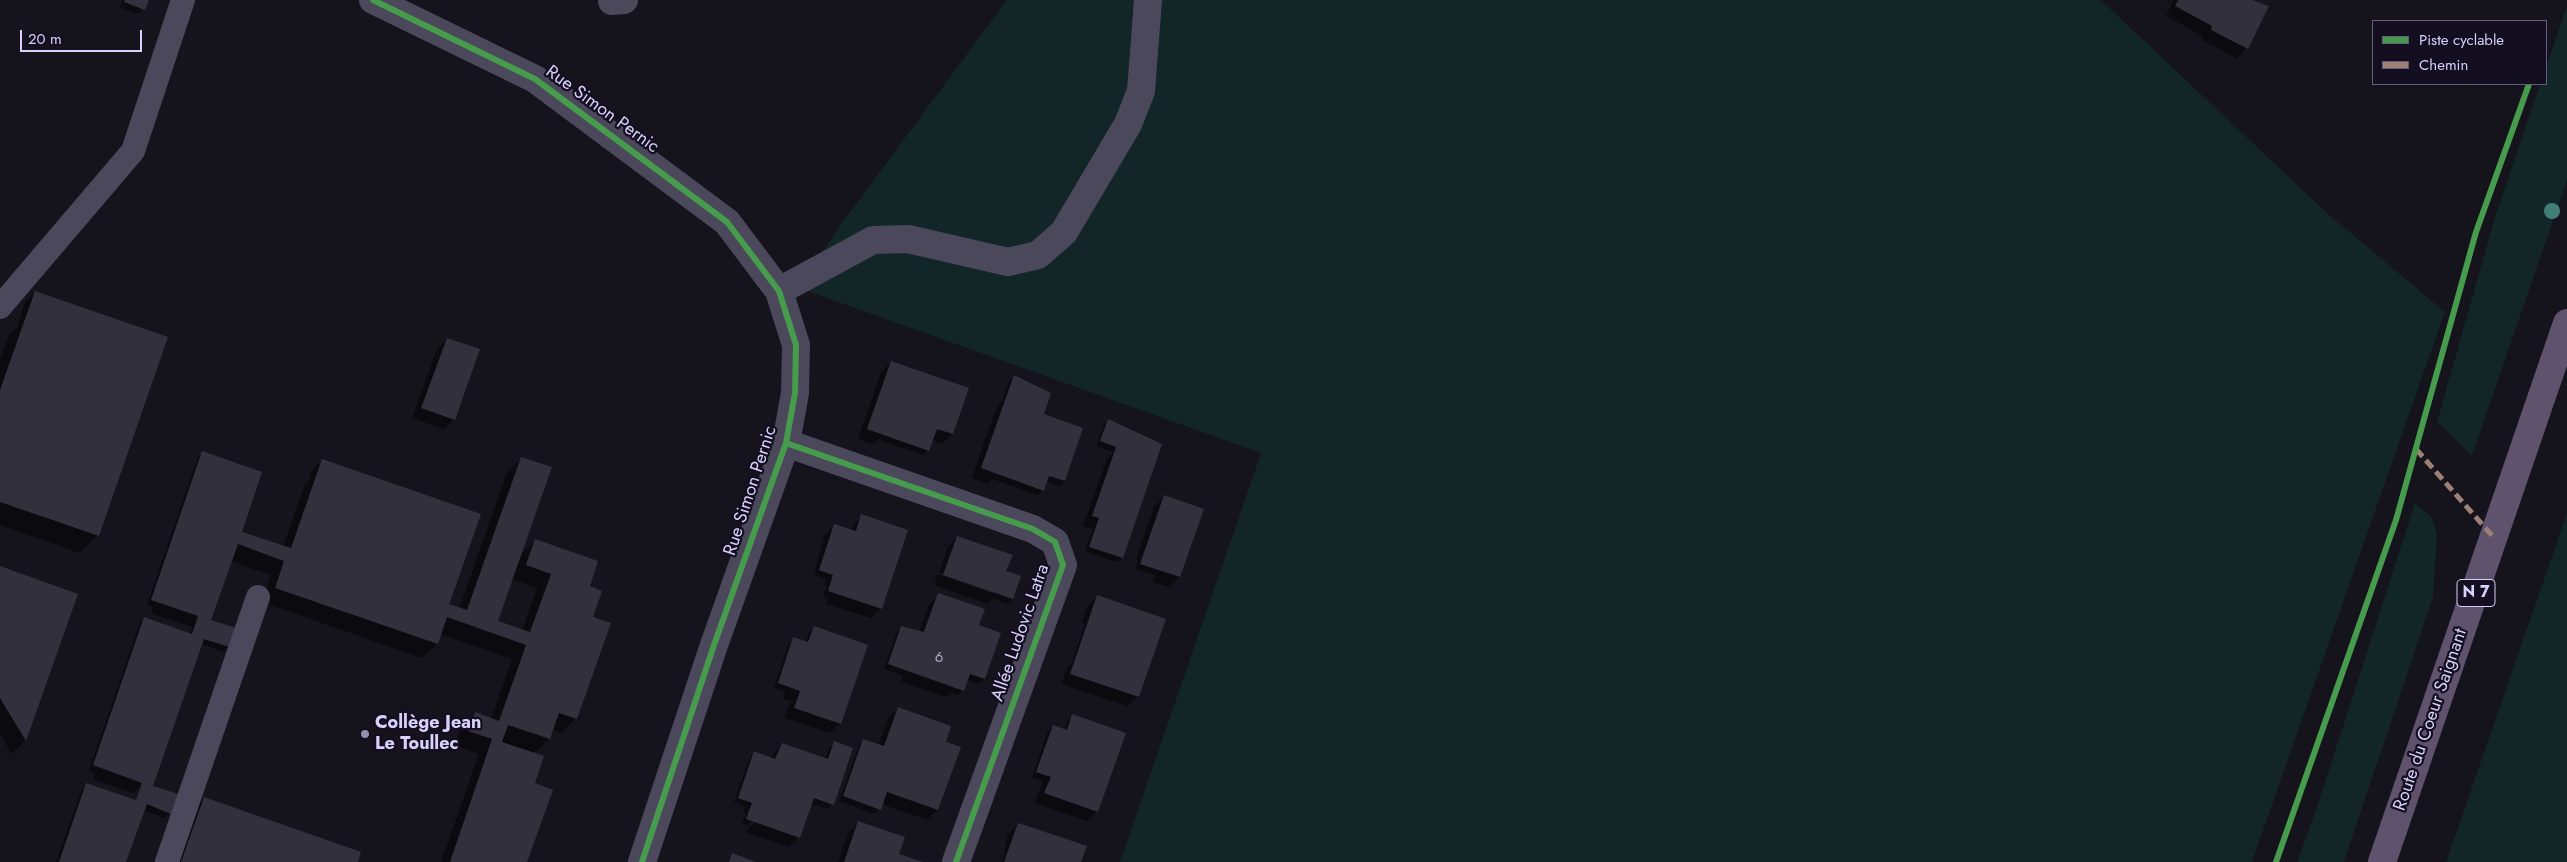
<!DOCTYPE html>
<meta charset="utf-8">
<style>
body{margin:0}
#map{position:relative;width:2567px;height:862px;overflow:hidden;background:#15131c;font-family:Jost,sans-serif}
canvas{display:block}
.legend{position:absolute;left:2372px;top:20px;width:175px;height:65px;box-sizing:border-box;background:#130f20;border:1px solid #625d78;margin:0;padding:6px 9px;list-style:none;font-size:15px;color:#d9d1fb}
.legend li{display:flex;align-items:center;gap:10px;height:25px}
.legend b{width:25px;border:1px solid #625d78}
.scale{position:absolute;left:20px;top:30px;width:122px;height:22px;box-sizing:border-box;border:2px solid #d9d1fb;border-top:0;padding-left:6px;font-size:15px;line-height:18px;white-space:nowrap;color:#d9d1fb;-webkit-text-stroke:4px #130f20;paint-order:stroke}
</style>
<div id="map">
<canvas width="2567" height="862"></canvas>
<ul class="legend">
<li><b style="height:6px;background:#469c4c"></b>Piste cyclable</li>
<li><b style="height:6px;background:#9e8076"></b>Chemin</li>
</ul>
<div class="scale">20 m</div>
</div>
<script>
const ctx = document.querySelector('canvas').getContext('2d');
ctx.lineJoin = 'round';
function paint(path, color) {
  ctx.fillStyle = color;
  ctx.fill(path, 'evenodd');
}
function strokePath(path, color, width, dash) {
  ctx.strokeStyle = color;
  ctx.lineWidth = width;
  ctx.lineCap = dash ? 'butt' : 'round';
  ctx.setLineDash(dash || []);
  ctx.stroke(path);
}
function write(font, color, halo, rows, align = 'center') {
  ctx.font = font + ' Jost,sans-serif';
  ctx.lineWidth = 4.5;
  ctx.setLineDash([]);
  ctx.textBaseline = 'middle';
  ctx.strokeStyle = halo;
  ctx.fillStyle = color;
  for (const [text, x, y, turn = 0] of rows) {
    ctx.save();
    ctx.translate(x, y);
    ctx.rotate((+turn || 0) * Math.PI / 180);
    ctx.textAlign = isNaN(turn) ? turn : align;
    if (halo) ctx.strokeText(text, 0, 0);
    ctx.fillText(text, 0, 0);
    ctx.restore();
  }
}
const green = new Path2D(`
 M 1007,0 L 2101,0 L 2326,212 L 2445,312 L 2252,862 L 1120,862 L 1261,453 L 799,288 L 839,227 Z
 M 2567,5 L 2567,180 L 2472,456 L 2437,422 L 2495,217 L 2540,84 L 2546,84 L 2546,67 Z
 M 2415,503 L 2431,516 L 2437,534 L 2433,597 L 2344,862 L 2297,862 L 2316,810 Z
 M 2567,513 L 2567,862 L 2446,862 Z`);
const shadow = new Path2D(`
 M 122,0 L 147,0 L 139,14 L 120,7 Z
 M 2174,0 L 2251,0 L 2247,48 L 2237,58 L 2202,40 L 2203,36 L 2166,16 Z
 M 35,292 L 167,338 L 97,536 L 80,553 L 0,525 L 0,360 L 8,336 L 17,328 L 25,302 Z
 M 447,340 L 454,419 L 444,429 L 412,418 L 437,349 Z
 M 891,362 L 952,434 L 942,444 L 932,440 L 928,450 L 923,455 L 880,440 L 882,436 L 873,444 L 858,439 L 881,372 Z
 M 1014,377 L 1042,412 L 1003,398 L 1009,381 Z
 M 1002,401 L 1082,429 L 1064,481 L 1059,486 L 1046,481 L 1043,490 L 1038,495 L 992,479 L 987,484 L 972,478 L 995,411 Z
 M 1108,420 L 1161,445 L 1122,557 L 1117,562 L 1085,551 L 1093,529 L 1083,526 L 1107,459 L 1113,452 L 1096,446 L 1104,425 Z
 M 203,452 L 239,536 L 283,547 L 304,487 L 308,483 L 312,470 L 322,460 L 448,605 L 459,609 L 507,472 L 522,458 L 519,556 L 536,540 L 588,587 L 591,618 L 576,718 L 562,733 L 552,729 L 549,739 L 533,754 L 526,862 L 441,862 L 479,754 L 455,745 L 461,728 L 475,713 L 491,719 L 512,659 L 440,634 L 437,644 L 422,658 L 262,602 L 271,575 L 230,561 L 210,621 L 234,629 L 228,647 L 223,652 L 201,644 L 152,786 L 170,813 L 165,818 L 143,810 L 125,862 L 56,862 L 82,789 L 87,784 L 135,801 L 141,785 L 133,793 L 93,779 L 95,773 L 89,770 L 140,623 L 145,618 L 190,634 L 192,627 L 151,613 L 153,607 L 147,605 L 198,457 ZM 512,579 L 537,588 L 522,631 L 496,622 Z
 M 1164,497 L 1202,510 L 1179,577 L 1169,587 L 1153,582 L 1155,575 L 1136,569 L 1138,560 L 1136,559 L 1154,507 Z
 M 862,516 L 881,608 L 871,618 L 826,604 L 828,598 L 823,596 L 827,586 L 824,585 L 826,579 L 814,575 L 824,535 L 834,525 L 850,530 Z
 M 957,537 L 1005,571 L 1012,599 L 1007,604 L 993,598 L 988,604 L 934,585 L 938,574 L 993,594 L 993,591 L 939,572 L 948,547 Z
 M 0,567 L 77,594 L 25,741 L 12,754 L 0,735 Z
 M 939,595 L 977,626 L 999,634 L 984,679 L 979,684 L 967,680 L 963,690 L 958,695 L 951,692 L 946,697 L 901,682 L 903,676 L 884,669 L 897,632 L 902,627 L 919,632 L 929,605 ZM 933,605 L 936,605 L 923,639 L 921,638 Z
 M 1097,596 L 1138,696 L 1128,706 L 1061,684 L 1067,668 L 1072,663 L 1085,623 L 1082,622 L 1088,606 Z
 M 814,627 L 840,723 L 830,733 L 785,718 L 791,701 L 783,699 L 785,692 L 774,688 L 789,643 L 794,639 L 805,643 L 809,632 Z
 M 898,708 L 937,810 L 927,820 L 882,804 L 875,814 L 839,801 L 859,745 L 863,741 L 878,746 L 888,718 Z
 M 1073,715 L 1097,811 L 1087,821 L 1035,803 L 1043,781 L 1032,777 L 1048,731 L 1053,726 L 1064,730 L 1068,720 Z
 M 835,743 L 832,804 L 828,809 L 811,804 L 799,837 L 789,847 L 745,832 L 757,820 L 753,820 L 746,827 L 747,825 L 742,823 L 746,813 L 743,813 L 745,807 L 734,802 L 750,757 L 754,753 L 770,758 L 782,744 L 825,759 L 830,747 Z
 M 204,798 L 356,862 L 173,862 L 190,812 Z
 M 859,822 L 897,854 L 919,862 L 838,862 L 849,832 Z
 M 1018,824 L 1080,862 L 1002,862 L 1008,834 Z`);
const building = new Path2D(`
 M 125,0 L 149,0 L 145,10 L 124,2 Z
 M 2178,0 L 2252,0 L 2269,6 L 2248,49 L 2211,30 L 2212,26 L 2175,6 Z
 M 35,291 L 168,337 L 99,536 L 0,502 L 0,390 Z
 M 447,338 L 480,349 L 455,420 L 421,408 Z
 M 891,361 L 969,388 L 953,434 L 937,429 L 929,451 L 867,429 Z
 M 1014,375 L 1051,393 L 1044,414 L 1083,428 L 1065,481 L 1049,476 L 1044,491 L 981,468 Z
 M 1108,419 L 1162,444 L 1123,558 L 1089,547 L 1099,518 L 1092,516 L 1116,447 L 1100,441 Z
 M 202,451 L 262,472 L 242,532 L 291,548 L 322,459 L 481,514 L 450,602 L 449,604 L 467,610 L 521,457 L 552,467 L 498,621 L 530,632 L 551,574 L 526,565 L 535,539 L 598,561 L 590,586 L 602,591 L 593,617 L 611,623 L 577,719 L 559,713 L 550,739 L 508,725 L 502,742 L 544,756 L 535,783 L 553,790 L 527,862 L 450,862 L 492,739 L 468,731 L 475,712 L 499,721 L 526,645 L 447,617 L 438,644 L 275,588 L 284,561 L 238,544 L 211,620 L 236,628 L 229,647 L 204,639 L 153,786 L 178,794 L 171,814 L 147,804 L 126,862 L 59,862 L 86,783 L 136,800 L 142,783 L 93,765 L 144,617 L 192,634 L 198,616 L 151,600 Z
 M 1164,495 L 1204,509 L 1180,577 L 1140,564 Z
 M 861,514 L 908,530 L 882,609 L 828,591 L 833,575 L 819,570 L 834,524 L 856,531 Z
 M 957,536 L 1013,555 L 1006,571 L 1021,576 L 1013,599 L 943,575 Z
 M 0,566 L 78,594 L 26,741 L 0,698 Z
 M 938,593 L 985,609 L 979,625 L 1001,633 L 985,679 L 970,674 L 964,691 L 888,664 L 901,626 L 924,632 Z
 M 1097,595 L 1166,619 L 1139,697 L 1070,674 Z
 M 814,626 L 868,645 L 841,724 L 794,708 L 800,691 L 778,683 L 793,637 L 808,642 Z
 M 898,707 L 951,726 L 946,742 L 961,747 L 938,810 L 887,792 L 881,810 L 843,796 L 863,739 L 884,746 Z
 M 1072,714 L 1126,733 L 1098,812 L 1044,793 L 1051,777 L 1036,772 L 1053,725 L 1067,730 Z
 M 834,741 L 853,748 L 834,805 L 814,798 L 800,838 L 746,819 L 752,803 L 738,798 L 754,751 L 775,759 L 782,743 L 828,759 Z
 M 204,797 L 361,852 L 358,862 L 181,862 Z
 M 858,821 L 905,837 L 899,854 L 923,862 L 844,862 Z
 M 1018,823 L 1087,846 L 1081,862 L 1004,862 Z
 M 732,853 L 756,862 L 729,862 Z`);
const service = new Path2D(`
 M 0,307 L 133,151 L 183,0
 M 167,862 L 258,597`);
const minor = new Path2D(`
 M 373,0 L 535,79 L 727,222 L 779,291 L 796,345 L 795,393 L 786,443 L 714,645 L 642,862
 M 612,1 L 624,0
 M 779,291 L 873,240 L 908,239 L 1008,262 L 1038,255 L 1064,232 L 1128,124 L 1141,91 L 1148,0
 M 786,443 L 1033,529 L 1055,542 L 1063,565 L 956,862`);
const primary = new Path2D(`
 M 2382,862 L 2567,323`);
const quiet = new Path2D(`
 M 2416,449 L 2495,539`);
const cycleway = new Path2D(`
 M 373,0 L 535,79 L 727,222 L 779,291 L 796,345 L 795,393 L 786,443 L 714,645 L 642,862
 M 786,443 L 1033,529 L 1055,542 L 1063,565 L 956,862
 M 2276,862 L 2396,520 L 2476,232 L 2529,84`);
const trees = [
 [2552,211]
];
const markers = [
 [365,734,5,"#948ead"]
];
const numberNames = [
 ["6",939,658]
];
const shields = [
 [2476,593,38]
];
const shieldNames = [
 ["N 7",2476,593]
];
const streetNames = [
 ["Rue Simon Pernic",602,110,36],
 ["Rue Simon Pernic",751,491,-72],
 ["Allée Ludovic Latra",1021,633,-71],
 ["Route du Coeur Saignant",2431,720,-71]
];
const poiNames = [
 ["Collège Jean",375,724],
 ["Le Toullec",375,745]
];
paint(green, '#122527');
paint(shadow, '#0007');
paint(building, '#33303e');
strokePath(service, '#4b485c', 24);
strokePath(minor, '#4b485c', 28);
strokePath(primary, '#5e526d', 28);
strokePath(quiet, '#9e8076', 5, [10, 5]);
strokePath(cycleway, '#469c4c', 6);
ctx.fillStyle = '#407e77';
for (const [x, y] of trees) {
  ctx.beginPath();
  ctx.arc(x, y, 8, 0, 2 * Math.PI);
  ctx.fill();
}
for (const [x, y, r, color] of markers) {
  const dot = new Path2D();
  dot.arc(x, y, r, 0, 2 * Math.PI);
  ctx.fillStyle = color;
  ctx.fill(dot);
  strokePath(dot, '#130f20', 2);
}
write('15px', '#b0a9cc', null, numberNames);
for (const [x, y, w] of shields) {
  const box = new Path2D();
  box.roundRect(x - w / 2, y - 13.5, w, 27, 4);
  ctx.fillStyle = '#130f20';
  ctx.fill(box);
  strokePath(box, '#d9d1fb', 1);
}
write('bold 16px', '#d9d1fb', null, shieldNames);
write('18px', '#d9d1fb', '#130f20', streetNames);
write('bold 18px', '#d9d1fb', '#130f20', poiNames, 'left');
</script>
